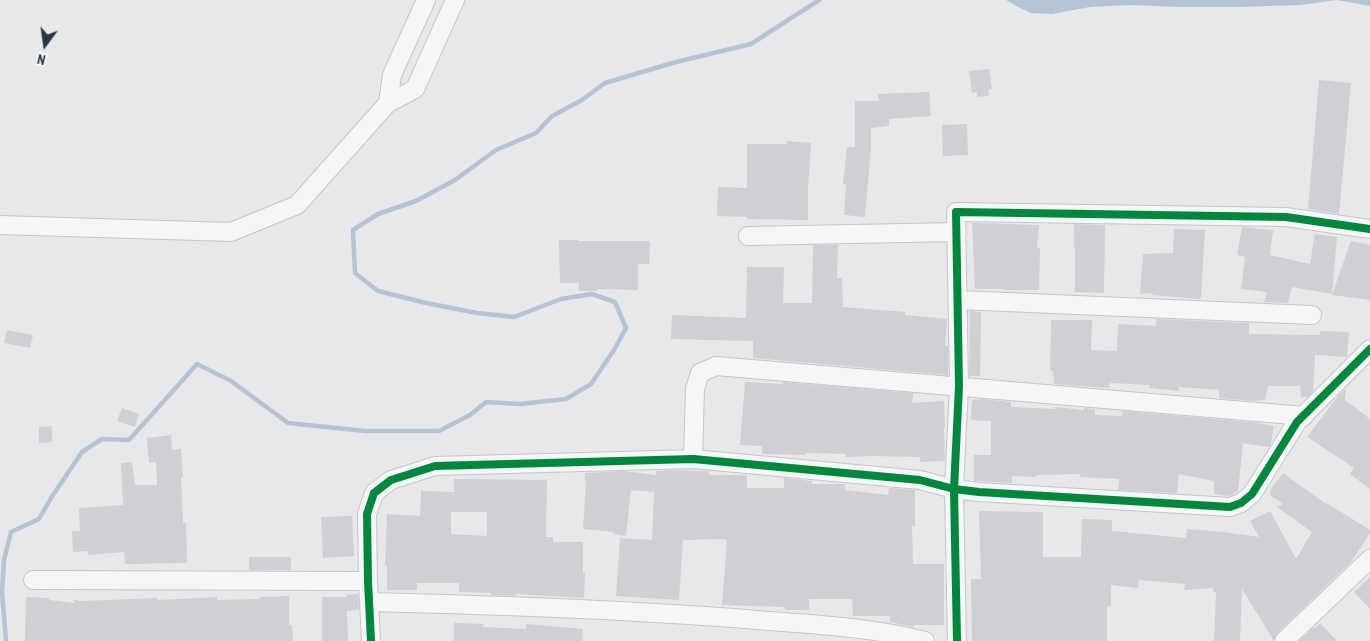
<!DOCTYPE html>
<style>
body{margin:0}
#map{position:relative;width:1370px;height:641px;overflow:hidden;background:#e6e8ea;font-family:"PT Sans Narrow",sans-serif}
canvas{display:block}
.north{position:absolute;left:20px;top:20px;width:50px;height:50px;-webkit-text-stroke:4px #f4f6f9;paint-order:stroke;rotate:194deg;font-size:14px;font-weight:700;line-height:20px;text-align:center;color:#2b3445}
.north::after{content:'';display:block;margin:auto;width:18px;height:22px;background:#2b3445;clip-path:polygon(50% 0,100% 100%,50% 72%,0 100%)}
</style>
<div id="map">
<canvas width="1370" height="641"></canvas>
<div class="north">N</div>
</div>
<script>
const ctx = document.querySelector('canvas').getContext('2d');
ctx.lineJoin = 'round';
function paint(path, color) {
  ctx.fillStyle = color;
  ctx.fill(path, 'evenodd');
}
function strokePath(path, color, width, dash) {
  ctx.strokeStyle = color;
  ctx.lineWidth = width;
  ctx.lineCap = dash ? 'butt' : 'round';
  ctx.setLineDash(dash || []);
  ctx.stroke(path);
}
const water = new Path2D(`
 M 1006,0 L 1370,0 L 1370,6 L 1337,0 L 1300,5 L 1236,7 L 1180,7 L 1130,5 L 1090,7 L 1052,14 L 1031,13 L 1018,7 Z`);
const stream = new Path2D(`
 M 6,641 L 2,592 L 4,560 L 11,532 L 39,519 L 51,498 L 82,452 L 102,439 L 129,440 L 197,364 L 231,381 L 288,423 L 365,431 L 439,431 L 470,415 L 486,402 L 520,404 L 566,399 L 591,384 L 614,350 L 626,328 L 615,302 L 592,294 L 561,299 L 514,317 L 477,313 L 426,303 L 378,291 L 355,273 L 353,230 L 378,214 L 416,201 L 455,180 L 496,150 L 536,133 L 552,116 L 582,100 L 605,83 L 676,62 L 751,44 L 819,0`);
const building = new Path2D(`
 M 989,69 L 992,89 L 988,90 L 989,96 L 977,97 L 977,92 L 972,93 L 969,71 Z
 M 1319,80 L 1351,83 L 1339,214 L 1308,209 Z
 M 929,92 L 931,116 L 889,119 L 889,126 L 871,128 L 871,147 L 865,217 L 844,215 L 846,184 L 843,184 L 847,147 L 855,147 L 855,101 L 879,101 L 878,94 Z
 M 967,124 L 968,155 L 943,156 L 942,125 Z
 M 787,141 L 811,143 L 808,187 L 808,220 L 747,219 L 747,217 L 717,216 L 718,187 L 747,188 L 747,144 L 787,144 Z
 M 972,223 L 1039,225 L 1037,248 L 1040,248 L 1039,290 L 1004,290 L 1004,289 L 975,289 Z
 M 1074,224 L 1105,225 L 1104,293 L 1075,292 L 1075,248 L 1074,248 Z
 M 1242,227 L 1273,230 L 1270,255 L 1310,264 L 1315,234 L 1337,237 L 1332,294 L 1292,287 L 1288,303 L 1264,302 L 1267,292 L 1241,289 L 1245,257 L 1237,255 Z
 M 1174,229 L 1205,230 L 1201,296 L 1200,299 L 1152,295 L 1152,293 L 1140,294 L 1143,254 L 1173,253 Z
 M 559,240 L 578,240 L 578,241 L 650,241 L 649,264 L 638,264 L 638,290 L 597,289 L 597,291 L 579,291 L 579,283 L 560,283 Z
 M 1351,241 L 1370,245 L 1370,300 L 1332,295 Z
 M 813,245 L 838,245 L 837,278 L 842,278 L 843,307 L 905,312 L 905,315 L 947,319 L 945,346 L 948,346 L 948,375 L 753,358 L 753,341 L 671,339 L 672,315 L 746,318 L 747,267 L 784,267 L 783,303 L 812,303 Z
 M 970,311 L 981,312 L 980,376 L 969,376 Z
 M 1156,319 L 1249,323 L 1249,334 L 1320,335 L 1320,331 L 1349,332 L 1347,357 L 1315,355 L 1313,391 L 1307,397 L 1301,397 L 1300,386 L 1268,386 L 1265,400 L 1253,401 L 1219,398 L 1219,390 L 1179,387 L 1179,391 L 1149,388 L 1150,385 L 1110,383 L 1109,388 L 1054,384 L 1053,371 L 1050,371 L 1051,320 L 1092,320 L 1091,350 L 1117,351 L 1118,324 L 1156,326 Z
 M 7,330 L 33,335 L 30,348 L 4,343 Z
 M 745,382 L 783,384 L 783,382 L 913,393 L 912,403 L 944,401 L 945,428 L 944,428 L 945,461 L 920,462 L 920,457 L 873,456 L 846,457 L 846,454 L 806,453 L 806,455 L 762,454 L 762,446 L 740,445 Z
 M 1346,389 L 1345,400 L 1370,419 L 1370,489 L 1350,474 L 1354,468 L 1307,437 L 1339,395 Z
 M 982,399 L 1011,402 L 1011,407 L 1055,409 L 1055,407 L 1084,410 L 1084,408 L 1095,409 L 1095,415 L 1122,416 L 1123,411 L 1251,422 L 1274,426 L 1271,443 L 1269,447 L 1243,443 L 1238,491 L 1230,496 L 1214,494 L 1214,481 L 1179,474 L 1177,493 L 1118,490 L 1119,479 L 1080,477 L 1080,474 L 1036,475 L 1036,477 L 1012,476 L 1012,483 L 980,481 L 974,481 L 974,455 L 991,455 L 991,421 L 971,420 L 972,400 Z
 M 122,408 L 139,414 L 135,427 L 117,421 Z
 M 52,426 L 52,442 L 39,443 L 39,427 Z
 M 171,435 L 172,450 L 181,449 L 183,477 L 181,477 L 183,523 L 186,523 L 187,563 L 125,564 L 124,552 L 88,555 L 87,551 L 73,552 L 72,531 L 80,531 L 79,508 L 123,505 L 121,463 L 132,462 L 135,485 L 157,485 L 156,462 L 149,463 L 147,438 Z
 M 672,470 L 709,471 L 709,475 L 747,475 L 747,488 L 784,488 L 784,478 L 812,481 L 812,484 L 845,484 L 845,490 L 888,495 L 889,488 L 915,490 L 915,526 L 912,526 L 913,564 L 944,564 L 944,625 L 914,625 L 914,627 L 890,622 L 890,616 L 853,616 L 852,599 L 809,599 L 809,610 L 785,610 L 785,607 L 722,605 L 727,540 L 723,539 L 683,540 L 679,600 L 616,596 L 620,538 L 652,540 L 654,492 L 631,490 L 626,536 L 614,534 L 615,532 L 583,529 L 586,482 L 585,482 L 585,473 L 624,471 L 656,475 L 656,471 Z
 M 1283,473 L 1326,504 L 1326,503 L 1346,515 L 1370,530 L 1370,533 L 1351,562 L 1277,633 L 1274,641 L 1242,589 L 1240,641 L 1214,641 L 1216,592 L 1213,592 L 1213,588 L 1184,590 L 1185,584 L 1139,580 L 1138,588 L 1111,585 L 1111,606 L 1107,606 L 1107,641 L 972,641 L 971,579 L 981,579 L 979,511 L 1043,512 L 1043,557 L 1081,557 L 1082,519 L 1112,520 L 1112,531 L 1186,538 L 1187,529 L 1223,532 L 1259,537 L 1250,521 L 1270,511 L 1296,559 L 1312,532 L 1277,507 L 1283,504 L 1270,495 L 1270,490 Z
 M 454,479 L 547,480 L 546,537 L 553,537 L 553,542 L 583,542 L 583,573 L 585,573 L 584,598 L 516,594 L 516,596 L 491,595 L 491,593 L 459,592 L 459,583 L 417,583 L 417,590 L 387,590 L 387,566 L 385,566 L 387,514 L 420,516 L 421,491 L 454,492 ZM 451,512 L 487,512 L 487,536 L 451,534 Z
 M 352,516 L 354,556 L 323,558 L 321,517 Z
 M 249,557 L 291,557 L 291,570 L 249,570 Z
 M 1370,577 L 1370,609 L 1354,592 Z
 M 358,594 L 359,610 L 347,611 L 348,641 L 322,641 L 322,597 L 347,597 L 347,595 Z
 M 289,596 L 289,625 L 292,625 L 293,641 L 25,641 L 26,597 L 49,598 L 49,600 L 74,603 L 74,600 L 82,601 L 157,598 L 157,600 L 217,597 L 217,600 L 260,599 L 260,597 Z
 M 454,623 L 484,624 L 483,627 L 526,629 L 526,624 L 583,629 L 582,641 L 454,641 Z
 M 1320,623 L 1337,641 L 1299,641 L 1314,627 L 1315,628 Z`);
const minor = new Path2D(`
 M 388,103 L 392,75 L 426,0
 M 0,225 L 231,232 L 297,205 L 388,103 L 415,89 L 455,0
 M 748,236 L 957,232
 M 959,300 L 1312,315
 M 693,459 L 695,389 L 700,373 L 716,366 L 1304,416
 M 33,580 L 368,581
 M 370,602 C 495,605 620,609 745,619 C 804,624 867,626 925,641
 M 371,641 L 368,581 L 367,514 L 374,493 L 391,480 L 435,466 L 693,459 L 920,480 L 954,489 L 979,492 L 1230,507 L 1241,503 L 1252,494 L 1297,422 L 1370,349
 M 957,641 L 954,489 L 959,386 L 956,212 L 1286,217 L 1370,229
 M 1284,641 L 1370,559`);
const cycleway = new Path2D(`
 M 371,641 L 368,581 L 367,514 L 374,493 L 391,480 L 435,466 L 693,459 L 920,480 L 954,489 L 979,492 L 1230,507 L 1241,503 L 1252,494 L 1297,422 L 1370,349
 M 957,641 L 954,489 L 959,386 L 956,212 L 1286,217 L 1370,229`);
paint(water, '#b4c4d5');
strokePath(stream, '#b4c4d5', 4.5);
paint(building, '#ced0d3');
strokePath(minor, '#c4c6c8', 20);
strokePath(minor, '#f5f6f7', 18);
strokePath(cycleway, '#00873e', 8);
</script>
